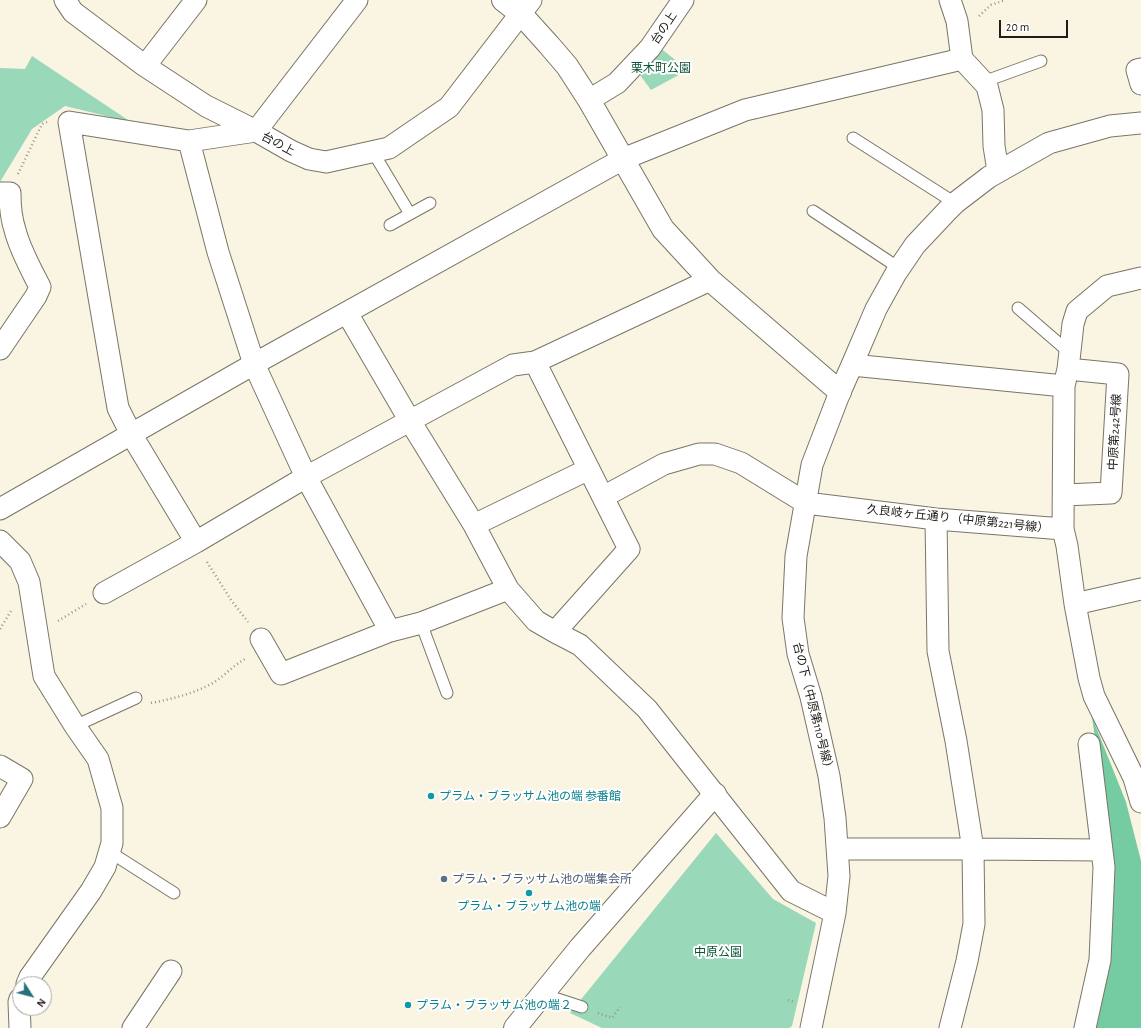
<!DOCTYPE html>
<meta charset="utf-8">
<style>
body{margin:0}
#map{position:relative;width:1141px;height:1028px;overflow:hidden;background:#faf4e2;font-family:"Alegreya Sans",sans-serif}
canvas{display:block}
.north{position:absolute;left:12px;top:976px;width:40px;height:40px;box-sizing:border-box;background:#fff;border:1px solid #a5a5a2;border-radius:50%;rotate:126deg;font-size:11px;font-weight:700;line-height:16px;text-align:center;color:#1f1d17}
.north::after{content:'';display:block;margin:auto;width:14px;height:18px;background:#29707d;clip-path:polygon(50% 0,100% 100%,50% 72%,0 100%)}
.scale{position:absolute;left:999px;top:20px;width:69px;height:18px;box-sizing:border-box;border:2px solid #1f1d17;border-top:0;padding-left:5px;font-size:12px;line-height:14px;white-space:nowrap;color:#1f1d17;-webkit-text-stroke:3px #fff;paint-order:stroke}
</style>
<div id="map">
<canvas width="1141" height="1028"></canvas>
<div class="north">N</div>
<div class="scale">20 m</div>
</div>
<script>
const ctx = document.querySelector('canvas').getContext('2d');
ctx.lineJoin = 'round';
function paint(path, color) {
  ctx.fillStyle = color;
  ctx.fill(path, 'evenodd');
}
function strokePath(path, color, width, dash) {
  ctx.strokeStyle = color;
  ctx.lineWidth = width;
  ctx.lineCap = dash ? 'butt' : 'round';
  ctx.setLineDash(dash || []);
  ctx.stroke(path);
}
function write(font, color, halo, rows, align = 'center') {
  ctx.font = font + ' "Alegreya Sans","Noto Sans JP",sans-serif';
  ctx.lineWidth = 4;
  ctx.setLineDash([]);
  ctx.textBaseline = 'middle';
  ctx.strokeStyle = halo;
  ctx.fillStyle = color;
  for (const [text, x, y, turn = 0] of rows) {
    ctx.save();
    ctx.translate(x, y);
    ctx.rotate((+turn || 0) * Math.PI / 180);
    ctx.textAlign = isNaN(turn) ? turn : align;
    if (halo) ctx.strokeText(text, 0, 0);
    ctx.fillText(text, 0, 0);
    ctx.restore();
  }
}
const green = new Path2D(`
 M 659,47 L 688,70 L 651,90 L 637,71 Z
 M 32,56 L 131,122 L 65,106 L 32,129 L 0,182 L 0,68 L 25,69 Z
 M 716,833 L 773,899 L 816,923 L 792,1026 L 789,1028 L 602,1028 L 570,1013 Z`);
const forest = new Path2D(`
 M 1092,717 L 1126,802 L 1141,861 L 1141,1028 L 1091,1028 L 1112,856 Z`);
const path = new Path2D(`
 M 979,16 L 991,5 L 1005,0
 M 18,174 L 42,124 L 47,122
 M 207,562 L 231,600 L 248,622
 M 58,621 L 86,604
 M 0,629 L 11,611
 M 151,703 C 172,699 192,694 211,684 C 224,677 233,665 247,658
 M 788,1000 L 794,1002
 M 598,1013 L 612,1018 L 620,1007`);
const lane = new Path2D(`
 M 983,82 L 1041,61
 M 853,138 L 955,203
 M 373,152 L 410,214
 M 813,211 L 899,268
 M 390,225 L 430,203
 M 1018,308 L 1070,353
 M 421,623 L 447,693
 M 75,726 L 136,698
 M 110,852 L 174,893
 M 542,994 L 582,1007`);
const street = new Path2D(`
 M 65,0 L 73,12 L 145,66 L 206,106 L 256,131 L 291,151 L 309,159 L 326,162 L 389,148 L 449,107 L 531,0
 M 962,59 L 987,86 L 993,110 L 994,146 L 998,171
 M 145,66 L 196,0
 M 1141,69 L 1137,70 L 1141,84
 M 589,100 L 617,83 L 650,48 L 683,0
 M 256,131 L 357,0
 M 189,141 L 218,252 L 254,364 L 306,477 L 390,631
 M 0,193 L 10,193 C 10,206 11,218 15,230 C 20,250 31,269 40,287 L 36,296 L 0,349
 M 347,313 L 410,421 L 474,525 L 508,589 L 536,621 L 555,632
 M 535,362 L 629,549 L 555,632 L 580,645 L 647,709 L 791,891 L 835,913
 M 852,365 L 1064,386
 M 1064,495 L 1111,493 L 1118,374 L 1068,369
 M 603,497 L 664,464 L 699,454 L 715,454 L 741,463 L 806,503 L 936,519 L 1063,529 L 1067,546 L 1075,604 L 1089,678 L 1094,696 L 1134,778 L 1141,802
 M 0,509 L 254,364 L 623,159 L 745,110 L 962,59 L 957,21 L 950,0
 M 936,519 L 938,651 L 956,741 L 973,849 L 974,924 L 967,961 L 950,1028
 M 474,525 L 589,469
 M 1063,529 L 1064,386 L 1068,369 L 1073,324 L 1077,311 L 1107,286 L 1141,278
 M 0,541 L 20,561 L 29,582 L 44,676 L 75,726 L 98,759 L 112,808 L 112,843 L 105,867 L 91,891 L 30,977 L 27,984
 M 196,542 L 131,434 L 118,408 L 69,122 L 189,141 L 256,131
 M 104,593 L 196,542 L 306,477 L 513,365 L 535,362 L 710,280
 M 1075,604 L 1141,589
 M 261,639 L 281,674 L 390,631 L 421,623 L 508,589
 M 0,766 L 22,779 L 0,817
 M 838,849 L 973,849 L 1102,850
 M 20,999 L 19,1002 L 20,1028
 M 133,1028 L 171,971
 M 811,1028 L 835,913 L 839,876 L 835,818 L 829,776 L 811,697 L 798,654 L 793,618 L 796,556 L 812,465 L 840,392 L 852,365 L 876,309 L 896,273 L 915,245 L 947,211 L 955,203 L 989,177 L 1049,143 L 1110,126 L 1141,123
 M 1085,1028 L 1100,960 L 1104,867 L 1089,744`);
const secondary = new Path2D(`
 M 503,0 L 521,14 L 549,45 L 567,66 L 589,100 L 663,229 L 710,280 L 840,392
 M 515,1028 L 580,948 L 715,794`);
const markers = [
 [431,796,4,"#0f9aa8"],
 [444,879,4,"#5c6f8a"],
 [529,893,4,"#0f9aa8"],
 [408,1005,4,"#0f9aa8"]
];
const streetNames = [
 ["台の上",664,28,-56],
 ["台の上",278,144,28],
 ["中原第242号線",1115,432,-87],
 ["久良岐ヶ丘通り（中原第221号線）",958,519,6],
 ["台の下（中原第110号線）",813,708,76]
];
const parkNames = [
 ["栗木町公園",661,68],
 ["中原公園",718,952]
];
const cultureNames = [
 ["プラム・ブラッサム池の端 参番館",439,796],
 ["プラム・ブラッサム池の端",529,906,"center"],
 ["プラム・ブラッサム池の端２",416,1005]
];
const serviceNames = [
 ["プラム・ブラッサム池の端集会所",452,879]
];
paint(green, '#99d8b8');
paint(forest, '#75cca2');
strokePath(lane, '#7a7565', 13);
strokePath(street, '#7a7565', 23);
strokePath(secondary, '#7a7565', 24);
strokePath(path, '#989487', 2.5, [1, 3]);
strokePath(lane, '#fff', 11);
strokePath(street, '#fff', 21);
strokePath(secondary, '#fff', 22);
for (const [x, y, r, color] of markers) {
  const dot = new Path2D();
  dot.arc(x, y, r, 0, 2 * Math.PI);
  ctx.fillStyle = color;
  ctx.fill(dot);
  strokePath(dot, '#fff', 1.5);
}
write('12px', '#1f1d17', '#fff', streetNames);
write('12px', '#0d5439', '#fff', parkNames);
write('12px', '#0d838f', '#fff', cultureNames, 'left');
write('12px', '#4e5e75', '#fff', serviceNames, 'left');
</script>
